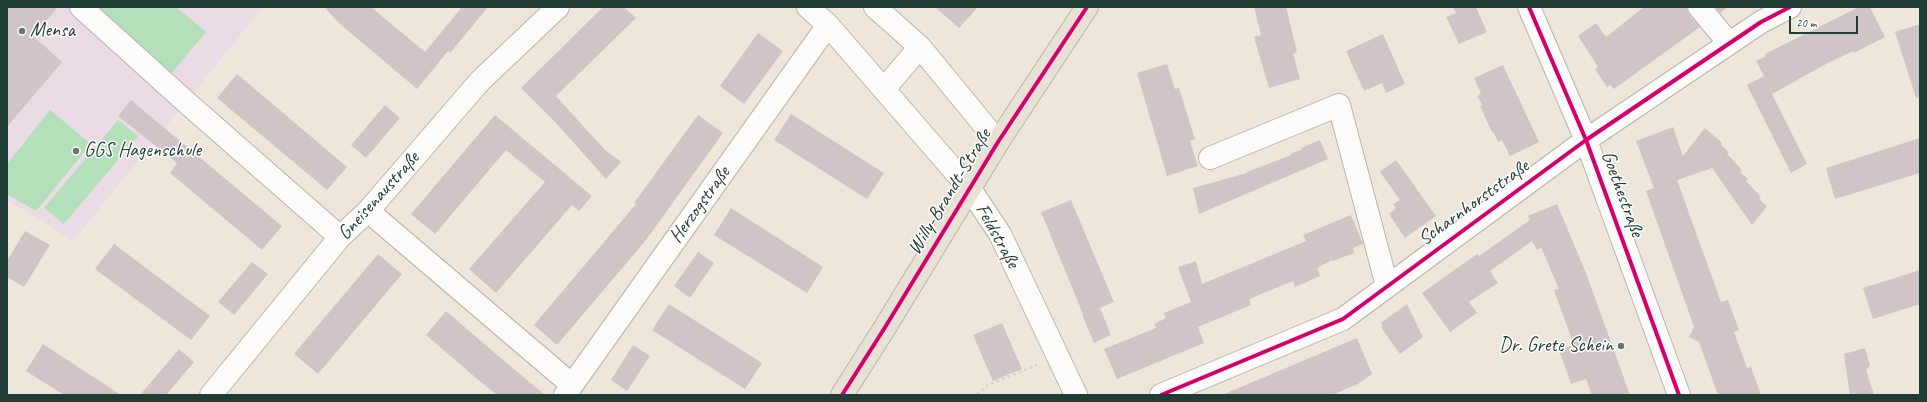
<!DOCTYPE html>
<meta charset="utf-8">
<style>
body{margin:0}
#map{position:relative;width:1927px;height:402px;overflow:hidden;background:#eee6da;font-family:Caveat,sans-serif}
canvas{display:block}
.frame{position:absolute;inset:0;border:8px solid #1f3d34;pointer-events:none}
.scale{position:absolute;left:1789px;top:16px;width:69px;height:18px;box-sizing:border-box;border:2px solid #1f3d34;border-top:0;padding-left:5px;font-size:12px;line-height:14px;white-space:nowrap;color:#1f3d34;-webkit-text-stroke:3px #fff;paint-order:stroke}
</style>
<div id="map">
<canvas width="1927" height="402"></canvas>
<div class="frame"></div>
<div class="scale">20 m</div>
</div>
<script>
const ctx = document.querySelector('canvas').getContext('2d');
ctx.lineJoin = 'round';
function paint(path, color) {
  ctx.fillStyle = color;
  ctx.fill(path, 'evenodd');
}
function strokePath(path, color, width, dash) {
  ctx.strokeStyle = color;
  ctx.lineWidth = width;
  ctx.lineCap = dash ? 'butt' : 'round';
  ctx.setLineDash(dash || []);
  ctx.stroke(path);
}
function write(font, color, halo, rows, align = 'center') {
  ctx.font = font + ' Caveat,sans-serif';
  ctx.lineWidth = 3;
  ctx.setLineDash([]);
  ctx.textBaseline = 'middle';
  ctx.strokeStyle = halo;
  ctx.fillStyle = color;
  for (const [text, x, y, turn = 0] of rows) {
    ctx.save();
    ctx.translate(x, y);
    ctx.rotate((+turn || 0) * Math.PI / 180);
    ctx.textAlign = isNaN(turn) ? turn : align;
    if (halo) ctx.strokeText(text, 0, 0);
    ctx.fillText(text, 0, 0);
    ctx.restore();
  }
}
const built = new Path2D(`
 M 7,7 L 263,7 L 73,241 L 7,200 Z`);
const green = new Path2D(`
 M 102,7 L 176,7 L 206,32 L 170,75 L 96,14 Z
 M 50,110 L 91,144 L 36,211 L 7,194 L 7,164 Z
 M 118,120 L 138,136 L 64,224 L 44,208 Z`);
const building = new Path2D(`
 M 7,7 L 58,7 L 33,36 L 62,62 L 7,127 Z
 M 324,7 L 371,7 L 425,52 L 462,7 L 488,7 L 450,53 L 448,51 L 417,89 L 340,24 Z
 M 603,7 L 624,7 L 636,18 L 556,96 L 604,149 L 621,162 L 606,179 L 556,123 L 521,88 Z
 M 935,7 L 978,7 L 959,28 Z
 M 1254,7 L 1286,7 L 1297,52 L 1293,54 L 1300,79 L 1269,88 L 1254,37 L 1261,35 Z
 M 1453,7 L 1476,7 L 1487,32 L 1459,44 L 1446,17 L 1456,13 Z
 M 1644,7 L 1687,7 L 1689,15 L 1700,27 L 1614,89 L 1610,85 L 1607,87 L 1595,69 L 1598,67 L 1578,36 L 1596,23 L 1606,37 Z
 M 1715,7 L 1728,7 L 1720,13 Z
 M 1859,7 L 1870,7 L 1885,37 L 1854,53 L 1853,51 L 1828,63 L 1772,94 L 1807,164 L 1791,173 L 1747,85 L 1764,76 L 1756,61 L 1766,56 L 1765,54 Z
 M 1920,24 L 1920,97 L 1916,98 L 1895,32 Z
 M 758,33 L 783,51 L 744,104 L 720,86 Z
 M 1383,34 L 1405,84 L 1386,93 L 1382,83 L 1364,91 L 1346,51 Z
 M 1167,64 L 1175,89 L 1179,88 L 1195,139 L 1190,141 L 1198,166 L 1167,176 L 1137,73 Z
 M 1503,65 L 1539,142 L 1510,156 L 1502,140 L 1498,142 L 1494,133 L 1492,132 L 1480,106 L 1482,105 L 1477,96 L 1481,94 L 1474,78 Z
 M 237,74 L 347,167 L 327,190 L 217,98 Z
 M 131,100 L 282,226 L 262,250 L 170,173 L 177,163 L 118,116 Z
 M 385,105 L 400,118 L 366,158 L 351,145 Z
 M 791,114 L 884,173 L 867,199 L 774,140 Z
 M 495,115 L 592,196 L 579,211 L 572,205 L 496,293 L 469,269 L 545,182 L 506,150 L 435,234 L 411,214 Z
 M 698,115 L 723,133 L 646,240 L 557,345 L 534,325 L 636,204 L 634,203 Z
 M 1673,127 L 1683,156 L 1705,128 L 1722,143 L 1721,145 L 1729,152 L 1727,154 L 1742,170 L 1740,172 L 1748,179 L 1746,181 L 1761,197 L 1759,199 L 1767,206 L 1752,225 L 1712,168 L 1677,180 L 1721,302 L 1728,300 L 1739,330 L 1734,332 L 1747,368 L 1751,367 L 1761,395 L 1718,395 L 1699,342 L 1689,337 L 1694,327 L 1646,191 L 1654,188 L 1636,141 Z
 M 1920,138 L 1920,173 L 1835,199 L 1826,168 Z
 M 1320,140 L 1328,159 L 1199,214 L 1193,188 L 1247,173 L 1247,172 L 1291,155 L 1291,153 L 1302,150 L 1301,148 Z
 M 1396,160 L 1436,216 L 1405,238 L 1389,214 L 1396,208 L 1393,204 L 1400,200 L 1380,172 Z
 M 1071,200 L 1114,302 L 1100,308 L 1111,335 L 1094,343 L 1082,314 L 1083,314 L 1041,212 Z
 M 1557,204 L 1586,273 L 1630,395 L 1592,395 L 1586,379 L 1571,384 L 1559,350 L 1574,345 L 1554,290 L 1559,289 L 1541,247 L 1537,250 L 1532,241 L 1490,271 L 1498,283 L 1469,302 L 1477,313 L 1450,332 L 1422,293 L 1477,254 L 1479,256 L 1530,220 L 1528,216 Z
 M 731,208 L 823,267 L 807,293 L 714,235 Z
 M 1351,215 L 1363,244 L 1353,248 L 1354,253 L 1333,261 L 1332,260 L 1317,268 L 1320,276 L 1295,287 L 1293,281 L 1249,299 L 1251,305 L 1198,327 L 1204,343 L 1117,379 L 1104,349 L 1156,328 L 1154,324 L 1166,318 L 1164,313 L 1191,302 L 1178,267 L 1196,261 L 1202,284 L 1306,241 L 1303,235 Z
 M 25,231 L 50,245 L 24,287 L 7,277 L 7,261 Z
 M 114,244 L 210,316 L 191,340 L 95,269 Z
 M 698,252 L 714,263 L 690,298 L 674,286 Z
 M 378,254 L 402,274 L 318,374 L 294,354 Z
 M 252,262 L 268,274 L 234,315 L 218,302 Z
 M 1920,270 L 1920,304 L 1873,319 L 1863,288 Z
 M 669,304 L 762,363 L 745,389 L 652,330 Z
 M 1407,304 L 1423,337 L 1400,354 L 1382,329 L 1382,322 Z
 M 446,311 L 496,354 L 545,395 L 497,395 L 476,378 L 426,335 Z
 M 1002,323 L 1022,369 L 993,381 L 973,335 Z
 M 1357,338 L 1372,374 L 1358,384 L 1332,395 L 1222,395 Z
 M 43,344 L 121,395 L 64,395 L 26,371 Z
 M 633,345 L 650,356 L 627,391 L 611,380 Z
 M 1865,348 L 1870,366 L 1866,370 L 1874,395 L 1850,395 L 1844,354 Z
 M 179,349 L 194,362 L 166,395 L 140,395 Z`);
const path = new Path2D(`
 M 977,395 L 988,385 L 1037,365`);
const minor = new Path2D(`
 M 81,7 L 186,102 L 340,237
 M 808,7 L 828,25 L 970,189 L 1000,234 L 1076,395
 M 875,7 L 920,47 L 998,142
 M 1529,7 L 1586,140 L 1679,395
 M 1699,7 L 1729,43
 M 884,89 L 920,47
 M 1210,158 L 1339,105 L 1387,286
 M 368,211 L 572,385
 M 211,395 L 340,237 L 368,211 L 480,81 L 558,7
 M 565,395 L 828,25
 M 1161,395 L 1343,319 L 1586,140 L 1761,22 L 1790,7`);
const major = new Path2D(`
 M 842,395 L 884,329 L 998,142 L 1087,7`);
const cycleway = new Path2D(`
 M 1529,7 L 1586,140 L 1679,395
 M 842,395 L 884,329 L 998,142 L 1087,7
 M 1161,395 L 1343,319 L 1586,140 L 1761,22 L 1790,7`);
const markers = [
 [22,31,4,"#67786e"],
 [76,151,4,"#67786e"],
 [1621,346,4,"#67786e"]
];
const poiNames = [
 ["Mensa",30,31],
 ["GGS Hagenschule",84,151],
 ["Dr. Grete Schein",1613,346,"right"]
];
const streetNames = [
 ["Willy-Brandt-Straße",950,192,-59],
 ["Goethestraße",1622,194,70],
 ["Gneisenaustraße",379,196,-48],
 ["Scharnhorststraße",1474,203,-36],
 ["Herzogstraße",700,205,-54],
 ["Feldstraße",997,236,61]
];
paint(built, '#ebdbe5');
paint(green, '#b3e0ba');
paint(building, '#d1c4c7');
strokePath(minor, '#b7b5ad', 24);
strokePath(major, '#b7b5ad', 24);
strokePath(path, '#d4d4d1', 2.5, [3, 3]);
strokePath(minor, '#fcfbf9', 22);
strokePath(major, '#e7e2d5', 22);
strokePath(cycleway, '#d6006c', 4);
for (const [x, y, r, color] of markers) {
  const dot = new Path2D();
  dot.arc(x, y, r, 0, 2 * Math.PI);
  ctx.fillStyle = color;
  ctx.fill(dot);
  strokePath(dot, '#fff', 1.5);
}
write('20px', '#1f3d34', '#fff', poiNames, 'left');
write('20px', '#1f3d34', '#fff', streetNames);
</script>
